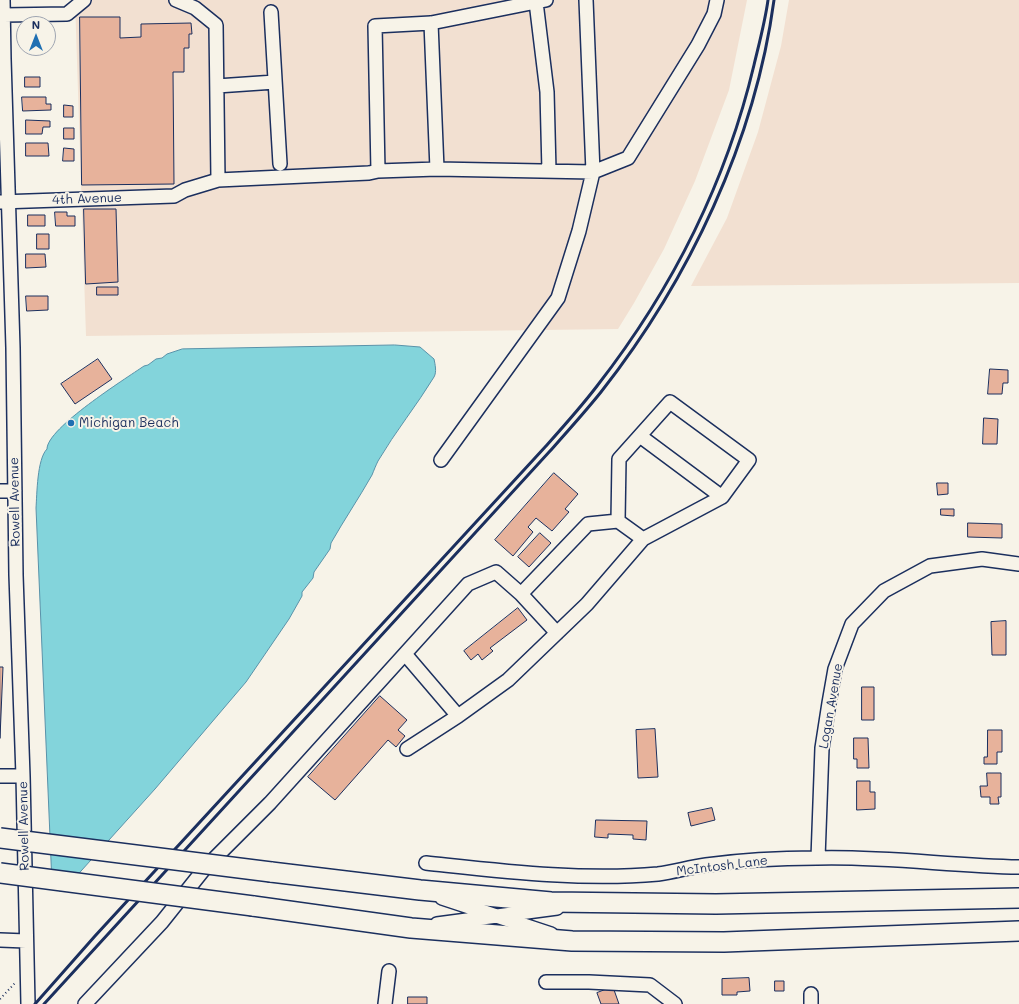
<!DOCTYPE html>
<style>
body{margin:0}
#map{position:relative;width:1019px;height:1004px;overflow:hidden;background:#f7f3e8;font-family:Mali,sans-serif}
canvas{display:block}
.north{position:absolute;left:16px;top:16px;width:40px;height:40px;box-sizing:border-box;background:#f7f3e8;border:1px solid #9fa5b1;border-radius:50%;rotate:0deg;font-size:11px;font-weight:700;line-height:16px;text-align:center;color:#1b2f5e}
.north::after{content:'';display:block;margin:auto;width:14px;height:18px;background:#1f6fb2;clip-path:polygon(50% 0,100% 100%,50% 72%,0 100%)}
</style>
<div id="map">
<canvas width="1019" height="1004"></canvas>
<div class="north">N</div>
</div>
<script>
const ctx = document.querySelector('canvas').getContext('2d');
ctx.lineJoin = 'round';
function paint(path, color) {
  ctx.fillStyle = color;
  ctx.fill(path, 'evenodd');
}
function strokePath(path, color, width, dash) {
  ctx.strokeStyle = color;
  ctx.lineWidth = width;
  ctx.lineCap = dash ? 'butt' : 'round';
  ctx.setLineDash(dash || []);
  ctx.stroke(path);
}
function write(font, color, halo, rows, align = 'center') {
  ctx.font = font + ' Mali,sans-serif';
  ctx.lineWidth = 4;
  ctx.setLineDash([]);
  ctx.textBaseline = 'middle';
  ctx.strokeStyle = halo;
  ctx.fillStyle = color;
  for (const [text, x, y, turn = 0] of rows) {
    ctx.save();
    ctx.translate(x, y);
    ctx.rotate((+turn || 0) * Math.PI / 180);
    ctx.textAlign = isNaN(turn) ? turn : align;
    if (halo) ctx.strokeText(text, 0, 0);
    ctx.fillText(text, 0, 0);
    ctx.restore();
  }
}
const built = new Path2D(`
 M 75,0 L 747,0 L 729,90 L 695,181 L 664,249 L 634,303 L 618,329 L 86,336 Z
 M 789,0 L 1019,0 L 1019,283 L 691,286 L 727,218 L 758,132 L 781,46 Z`);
const water = new Path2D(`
 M 395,345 L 420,347 L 434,359 C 435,364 437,372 434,377 C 417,405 395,432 378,461 C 376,465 374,470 372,475 C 359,498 344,520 331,543 L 330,549 L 314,572 L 313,578 L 302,592 L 302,596 L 289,619 L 246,682 L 155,789 L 63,891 L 59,891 L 52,884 L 36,508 C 37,494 37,459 47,449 C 47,428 125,379 144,366 L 148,365 L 156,359 L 162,358 L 167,354 L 182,349 Z`);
const building = new Path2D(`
 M 80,17 L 120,17 L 120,38 L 141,37 L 141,24 L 191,23 L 192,34 L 189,34 L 189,48 L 184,48 L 184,72 L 173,72 L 174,184 L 82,185 Z
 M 25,77 L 40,77 L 40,87 L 25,87 Z
 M 22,97 L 46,97 L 46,104 L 51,104 L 51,110 L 23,111 Z
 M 64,105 L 73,106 L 73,117 L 64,117 Z
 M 26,120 L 50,121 L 50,127 L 43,127 L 42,134 L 26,134 Z
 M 64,128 L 74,128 L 74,139 L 64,139 Z
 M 26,143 L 48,143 L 49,156 L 26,156 Z
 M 64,148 L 74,149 L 74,161 L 63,161 Z
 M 84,209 L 116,209 L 118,282 L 86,284 Z
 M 55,212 L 67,212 L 67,216 L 75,216 L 75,226 L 56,226 Z
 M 28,215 L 45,215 L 45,226 L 28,226 Z
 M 37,234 L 49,234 L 49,249 L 37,249 Z
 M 26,254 L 45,254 L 46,267 L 26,268 Z
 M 97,287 L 118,287 L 118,295 L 97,295 Z
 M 26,296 L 48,296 L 48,310 L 27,311 Z
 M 98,359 L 112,379 L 75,404 L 61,384 Z
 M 990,369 L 1008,370 L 1008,383 L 1003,383 L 1002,394 L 988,394 Z
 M 984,418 L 998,419 L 997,444 L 983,444 Z
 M 554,473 L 578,494 L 565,509 L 569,512 L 552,531 L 536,518 L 528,527 L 533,532 L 513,556 L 495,540 Z
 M 937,483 L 948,483 L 948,494 L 938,495 Z
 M 941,509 L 954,509 L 954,516 L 941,515 Z
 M 968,523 L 1002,524 L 1002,538 L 968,537 Z
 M 540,533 L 551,543 L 529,567 L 518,557 Z
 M 518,608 L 527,620 L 490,648 L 493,651 L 482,660 L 478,654 L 471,660 L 464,651 Z
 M 1006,621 L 1006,655 L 992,655 L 991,622 Z
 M 0,667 L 3,667 L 0,738 Z
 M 862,687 L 874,687 L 874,720 L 862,720 Z
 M 380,696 L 407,720 L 398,730 L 405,736 L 396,747 L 388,740 L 335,800 L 308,777 Z
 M 655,729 L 658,777 L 638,778 L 636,730 Z
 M 988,730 L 1002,730 L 1002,752 L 997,752 L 997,764 L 984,764 L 984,757 L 987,757 Z
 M 854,738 L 868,738 L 869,768 L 857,768 L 857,759 L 854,759 Z
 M 987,773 L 1001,773 L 1001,797 L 998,797 L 999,804 L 990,804 L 990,797 L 981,797 L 980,786 L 987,786 Z
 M 857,781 L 870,781 L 870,792 L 875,792 L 875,809 L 857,810 Z
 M 712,808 L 715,820 L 691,826 L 688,813 Z
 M 596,820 L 647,821 L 646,840 L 633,839 L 633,835 L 608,834 L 608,838 L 595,837 Z
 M 749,978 L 750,991 L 737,992 L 737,995 L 722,995 L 722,979 Z
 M 775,981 L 784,981 L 784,991 L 775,991 Z
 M 613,987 L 619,1004 L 601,1004 L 597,993 Z
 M 408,997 L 427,997 L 427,1004 L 408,1004 Z`);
const path = new Path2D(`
 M 0,999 L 16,982`);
const minor = new Path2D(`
 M 3,0 L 4,59 L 13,348 L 16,575 L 23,776 L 28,1004
 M 546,0 L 431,23 L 375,26 L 378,171 L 437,169 L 593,172 L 628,158 L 698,45 L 714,14 L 717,0
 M 536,2 L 547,92 L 549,171
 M 271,12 L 280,164
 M 4,15 L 67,14 L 84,0
 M 431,23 L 437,169
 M 217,86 L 275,82
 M 218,180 L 369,173 L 378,171
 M 0,202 L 174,196 L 185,190 L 218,180 L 216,25 L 195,8 L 176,0
 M 441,460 L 558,298 L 579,231 L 593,172 L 586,0
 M 0,491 L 15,491
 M 618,521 L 619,459 L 670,402 L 749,460 L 722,497 L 640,436
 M 643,539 L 722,497
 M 521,594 L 557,633
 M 405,654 L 458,716
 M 0,776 L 23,776
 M 818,858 L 822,748 L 829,703 L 835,669 L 852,624 L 884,591 L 930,566 L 982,559 L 1019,564
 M 426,863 C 502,871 581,881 658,874 C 674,872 690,867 706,865 C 742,860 780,858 817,858 C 885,856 952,866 1019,867
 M 442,898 L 551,934
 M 437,924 L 557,908
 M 0,940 L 26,941
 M 546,982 L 589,982 L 650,985 L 675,1004
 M 811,994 L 811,1004
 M 85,1004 L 162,922 L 205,868 L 270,803 L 468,584 L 496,572 L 521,594 L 588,524 L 618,521 L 643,539 L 587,604 L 508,680 L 458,716 L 407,749
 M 385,1004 L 389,971`);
const highway = new Path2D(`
 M 271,872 L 420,890 L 551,902 L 716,904 L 1019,898
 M 253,906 L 411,928 L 572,941 L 724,942 L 1019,931`);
const rail = new Path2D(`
 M 35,1004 L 95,936 L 546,446 C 563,427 581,407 597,386 C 671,291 726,183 754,65 C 759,44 765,22 768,0
 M 44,1004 L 550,451 C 567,432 585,412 601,392 C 689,280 755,141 774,0`);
const highwayBridge = new Path2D(`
 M 0,838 L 271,872
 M 0,873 L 253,906`);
const markers = [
 [71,423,4,"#1f6fb2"]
];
const streetNames = [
 ["4th Avenue",87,199,-2],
 ["Rowell Avenue",15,502,-91],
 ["Logan Avenue",831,706,-80],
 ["Rowell Avenue",24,826,-91],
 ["McIntosh Lane",722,866,-7]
];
const poiNames = [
 ["Michigan Beach",79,423]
];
paint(built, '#f2e0d1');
paint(water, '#83d4db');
strokePath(water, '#5992a9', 1);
paint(building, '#e7b29b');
strokePath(building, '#1b2f5e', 1);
strokePath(minor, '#1b2f5e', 16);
strokePath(highway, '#1b2f5e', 22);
strokePath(path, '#1b2f5e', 2, [1, 3]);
strokePath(minor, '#f7f3e8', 13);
strokePath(highway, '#f7f3e8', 19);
strokePath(rail, '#1b2f5e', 3);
strokePath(highwayBridge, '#1b2f5e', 22, []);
strokePath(highwayBridge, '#f7f3e8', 19);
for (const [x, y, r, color] of markers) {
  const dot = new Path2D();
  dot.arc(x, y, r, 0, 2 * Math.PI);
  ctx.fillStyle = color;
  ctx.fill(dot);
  strokePath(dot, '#f7f3e8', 1.5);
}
write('13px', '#1b2f5e', '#f7f3e8', streetNames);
write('13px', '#1b2f5e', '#f7f3e8', poiNames, 'left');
</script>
